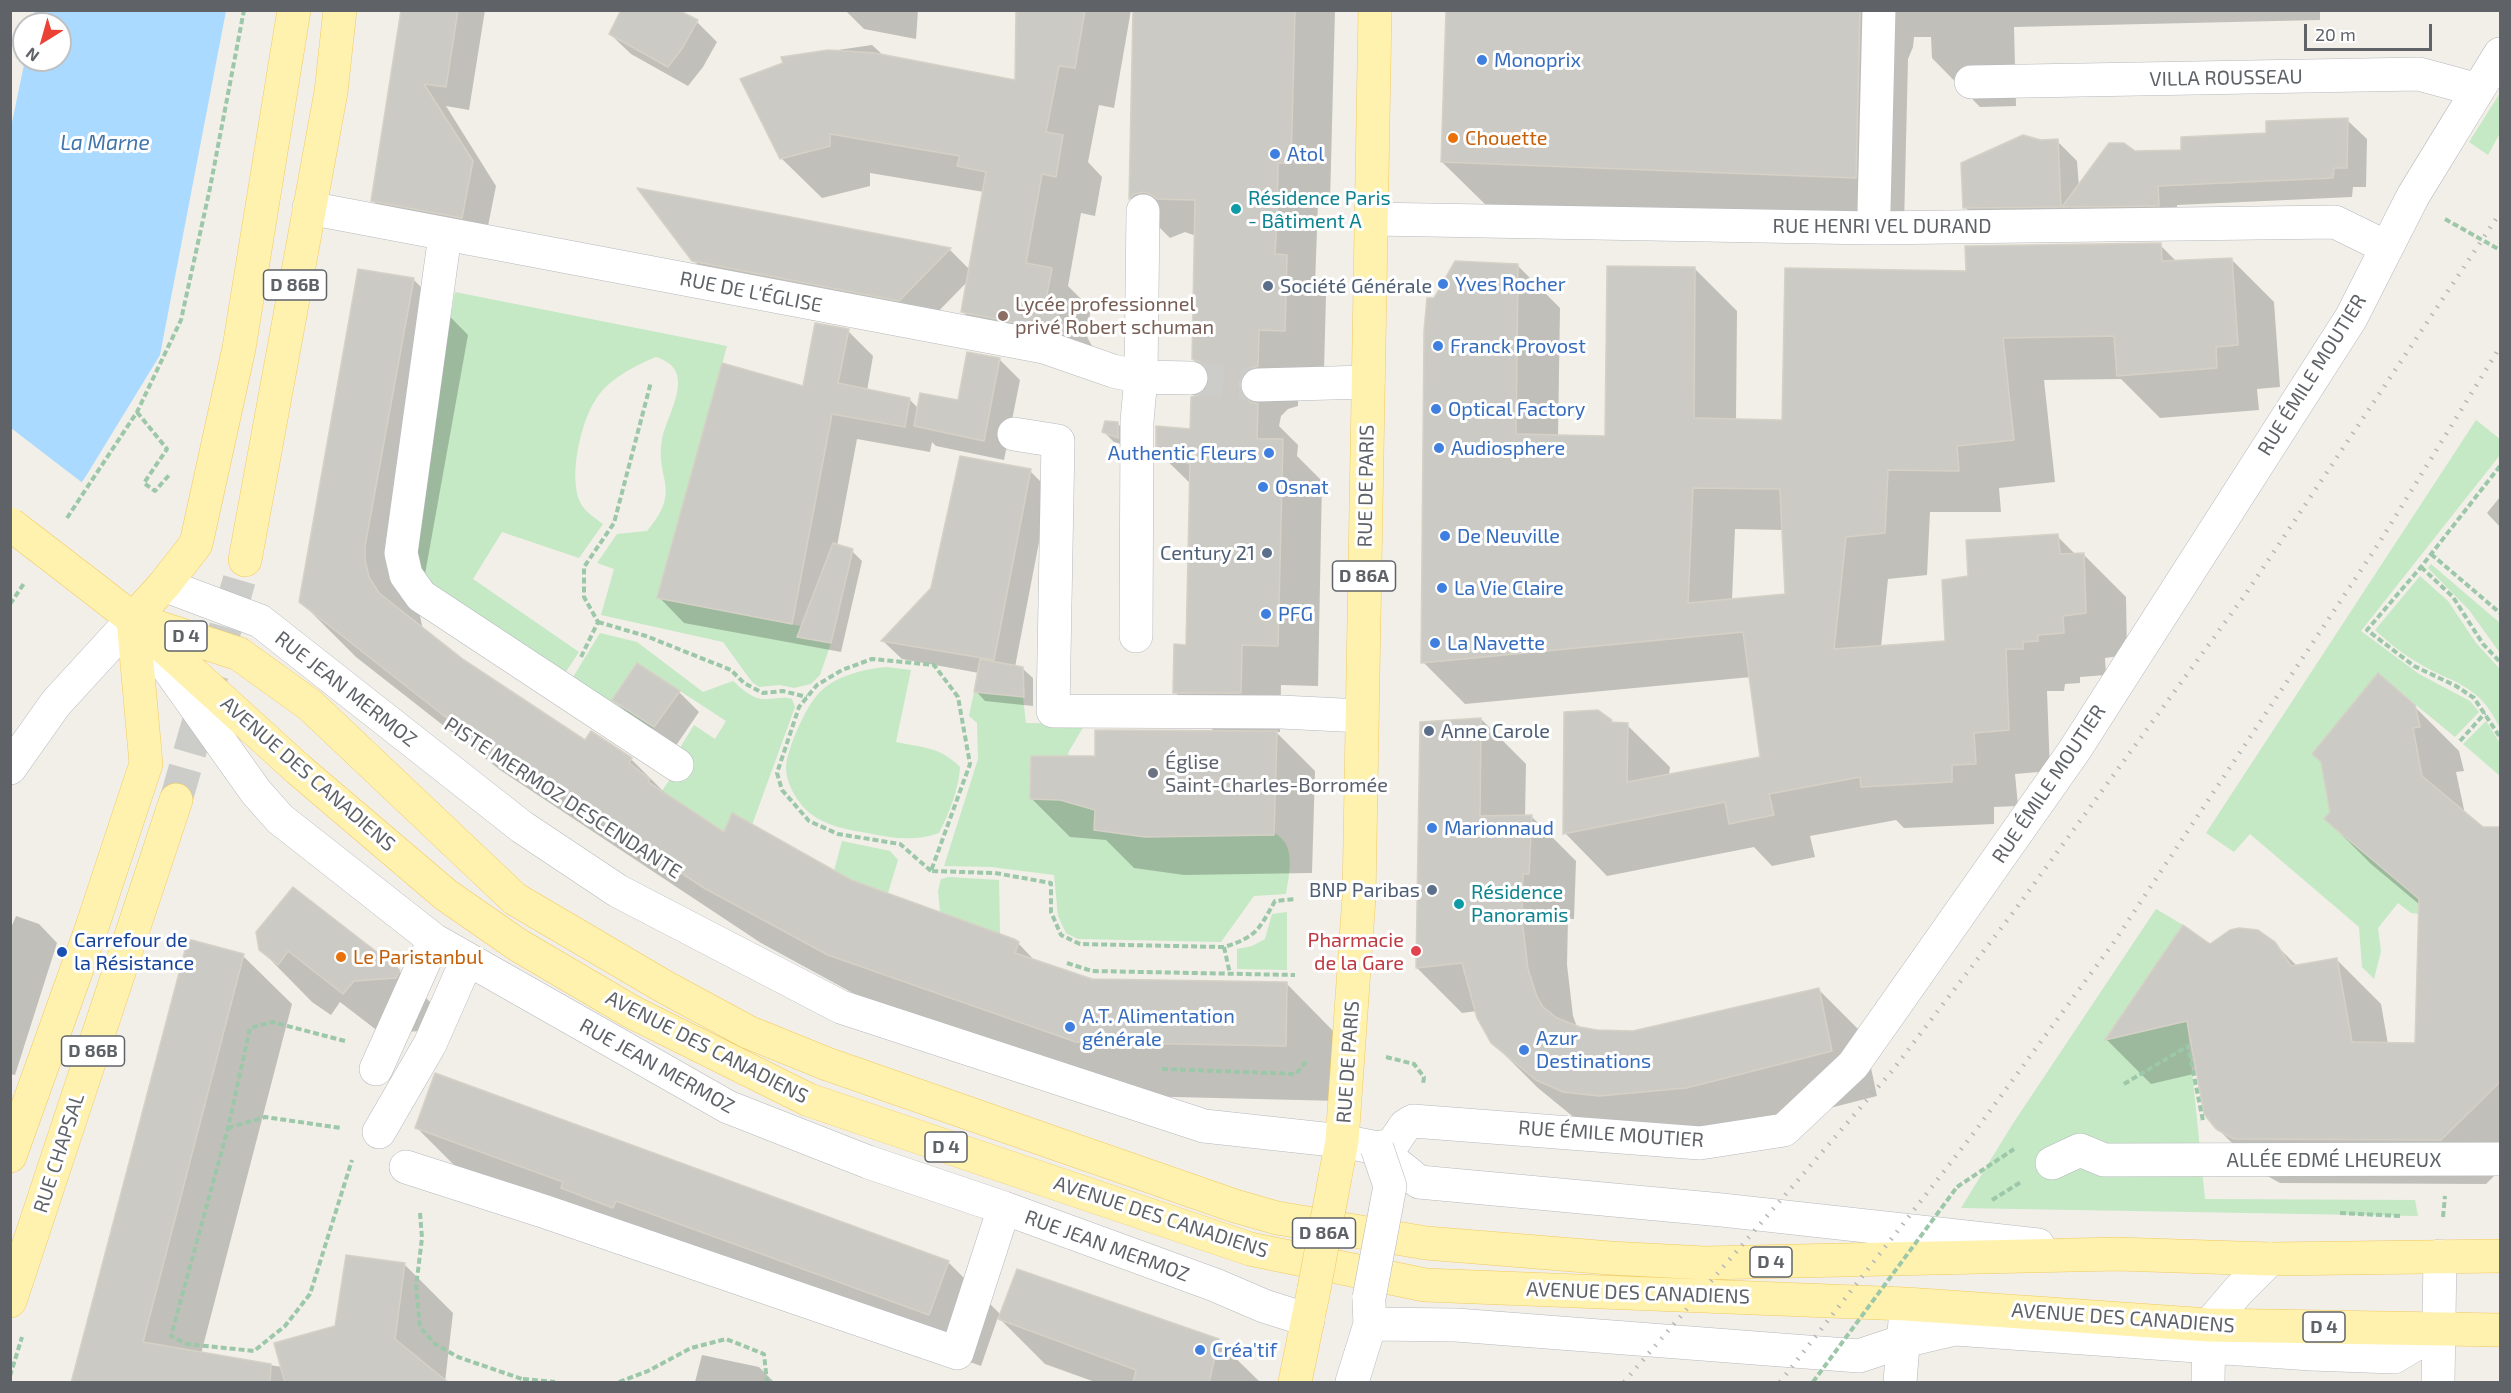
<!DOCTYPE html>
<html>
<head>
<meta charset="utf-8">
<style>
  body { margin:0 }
  #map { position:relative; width:2511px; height:1393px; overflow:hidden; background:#f1efe8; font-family:"Exo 2",sans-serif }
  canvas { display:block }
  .frame { position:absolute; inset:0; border:12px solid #5f6368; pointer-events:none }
  .north { position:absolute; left:12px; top:12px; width:60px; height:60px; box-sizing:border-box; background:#fff; border:2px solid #bfc1c3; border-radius:50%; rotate:217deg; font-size:16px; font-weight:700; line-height:24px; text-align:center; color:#5f6368 }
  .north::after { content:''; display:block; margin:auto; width:21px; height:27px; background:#ea4335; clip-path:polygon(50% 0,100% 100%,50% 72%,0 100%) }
  .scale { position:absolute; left:2304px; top:24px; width:128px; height:27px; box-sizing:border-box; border:3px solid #5f6368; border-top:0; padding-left:8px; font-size:18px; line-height:21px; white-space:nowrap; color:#5f6368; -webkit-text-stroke:4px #fff; paint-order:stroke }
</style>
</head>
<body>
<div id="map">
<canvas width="2511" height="1393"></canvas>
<div class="frame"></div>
<div class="north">N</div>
<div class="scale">20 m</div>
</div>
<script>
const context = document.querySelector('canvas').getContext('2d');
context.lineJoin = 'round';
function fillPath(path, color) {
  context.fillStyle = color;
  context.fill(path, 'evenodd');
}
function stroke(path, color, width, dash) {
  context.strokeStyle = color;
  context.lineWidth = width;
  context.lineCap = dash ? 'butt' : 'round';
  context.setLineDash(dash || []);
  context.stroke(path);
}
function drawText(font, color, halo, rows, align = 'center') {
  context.font = font + ' "Exo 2",sans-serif';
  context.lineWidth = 6;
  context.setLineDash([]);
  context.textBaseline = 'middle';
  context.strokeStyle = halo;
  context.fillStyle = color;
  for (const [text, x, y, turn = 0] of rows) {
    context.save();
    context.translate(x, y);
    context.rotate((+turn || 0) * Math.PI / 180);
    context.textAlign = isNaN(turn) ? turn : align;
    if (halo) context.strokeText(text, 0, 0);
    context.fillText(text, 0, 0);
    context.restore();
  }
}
const green = new Path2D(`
  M2500,93V133L2488,155L2469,142Z
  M455,292L727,346L657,598L801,626L797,637L831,643L820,675L811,684L794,688L780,685L759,687L752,682L723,642L601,615L614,569L597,563L617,534L647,531C683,489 655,480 662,440C667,413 699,370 656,357C634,366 609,379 596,399C581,421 568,477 580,502C584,511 595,518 603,524L579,558L502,532L473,579L579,652L563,676L424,585L412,542Z
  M2476,420L2500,439V455L2361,631L2419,674L2470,701L2479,712L2455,737L2378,674L2312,754L2321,762L2330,812L2325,820L2386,871L2427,894L2419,914L2411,913L2398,903L2378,928L2381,951L2374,979L2362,967L2359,927L2250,834L2234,852L2206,833Z
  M2431,564L2500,623V653L2469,610L2428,568Z
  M2420,576L2448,601L2476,643L2500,669V728C2478,682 2454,685 2415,661C2401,653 2387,641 2375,630Z
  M600,633L637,642L703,692L733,681C741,688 751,698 762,699C773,700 781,696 792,699L795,707L752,825L732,813L724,832L662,791L672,776L678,751L694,725L715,739L726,721L637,663L617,693L659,720L649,735L570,682Z
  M886,667L911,670L896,742C923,748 939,746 960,767C959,788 949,814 939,833C914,842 892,838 867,833C849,830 826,826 811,814C798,804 786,784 786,767C787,749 806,706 819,693C835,676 864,669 886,667Z
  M974,692L1023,697L1026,723L1085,724L1068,753L1072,765L1065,756H1031L1030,799L1062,800L1095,809L1094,822L1103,832L1252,833L1253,836L1257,834L1274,836V833C1297,844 1289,874 1286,894L1254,896L1221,942L1078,939L1066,933L1058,916L1054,875L991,867L944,866L978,759L977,723L969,716Z
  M2486,721L2500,743V776L2463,744Z
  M842,841L890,851L898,860L888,893L851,880L834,871Z
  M949,877L999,880L1000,934L940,912L938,891L941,879Z
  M2156,909L2183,925L2111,1032L2116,1038L2187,1021L2205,1199L2415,1200L2418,1216L1961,1208L2012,1125Z
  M1287,912V970L1237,969V949L1252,946L1265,939L1272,914Z`);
const water = new Path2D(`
  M35,11H226L160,355L86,476L11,582V127L25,60H60V24H32Z`);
const pier = new Path2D(`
  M11,428L84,484L10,585Z`);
const shadow = new Path2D(`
  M403,10H485L469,110L446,106L496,186L485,241L396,224L372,200Z
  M845,10H918L916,39L864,29Z
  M1018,10H1131L1114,108L1099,105L1088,162L1102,177L1095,216L1081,213L1068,286L1091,309L1086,335L1108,375L1003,352L963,312L968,281L925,325L719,286L693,260L795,219L950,250L970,270L984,192L870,173V186L822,198L781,158L783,58L872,45L884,56L1016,82Z
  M1135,10H1335L1330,202H1318L1315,285L1326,296L1324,370H1299L1298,406L1288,409L1281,416L1279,426L1298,445L1297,456L1322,481L1318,686L1281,685L1280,732H1276L1315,771L1312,873L1184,875L1134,868L1106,840L1070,837L1031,798L1097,758L1215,732L1175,692L1187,646L1191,484L1157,451L1192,430L1201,395L1209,388L1210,376L1193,359L1196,236L1185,232L1170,238L1130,198Z
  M1448,10H2320V20L2014,27L2016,106L1980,107L1932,58L1931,37H1914L1913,47L1908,59L1904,226L1491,210L1442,162Z
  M697,22L717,42L703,67L688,86L631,54L610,34Z
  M2347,120L2367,139L2366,187H2353L2352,197L2177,205L2178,225L1985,228L1965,207L2041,142L2057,141L2077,161L2079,187L2134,153L2182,152Z
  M2160,245L2177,262L2232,260L2274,302L2280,387L2257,389L2259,410L2160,418L2121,379L2044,380L2055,482L1999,488L2001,512H1930L1927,575L1888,579L1881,647L1946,642L1969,578L2057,536L2076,555L2083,554L2126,597L2127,655L2105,658L2106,675L2080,677V683L2065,684L2064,691H2047L2050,771L2015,774L2018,806L1994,807V824L1904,828L1896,820L1810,836L1815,857L1772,866L1754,847L1607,876L1565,833L1611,721L1614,724L1627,725L1670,767L1669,775L1762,758L1751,677L1465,704L1423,662L1435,300L1517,265L1560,308L1558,436L1606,437L1695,269L1737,311L1736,420L1784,421L1968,272ZM1735,529L1784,530L1786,595L1732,600Z
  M413,279L468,335L420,602V616L423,630L463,661L585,742L631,759L670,798L725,834L1018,943L1036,962L1092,981L1286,983L1341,1039L1340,1101L1133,1096L884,1010L761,943L500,770L356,657L301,602Z
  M848,331L873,356L867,391L910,400L919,409L959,402L999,359L1020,380L1004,460L936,446L932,442L930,452L857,439L837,546L852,551L862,561L841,652L684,623L659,597L804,388Z
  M1118,424L1128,434V446L1114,442L1104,432Z
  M1030,471L1049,490L1015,667L1022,668L1033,678V706L985,701L976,691L979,673L902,659L883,641L932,589Z
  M2500,497V527L2487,513Z
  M679,692L699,712L675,747L634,720L614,700Z
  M2414,706L2459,751L2464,771L2456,772L2465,814L2483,829H2500V1170L2486,1184L2280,1183L2262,1173L2217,1128L2198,1073L2151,1084L2107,1040L2183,927L2210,946L2274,943L2297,966L2336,959L2381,1004L2388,1044H2417L2420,905L2371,864L2326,819Z
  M1481,719L1526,764L1525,816H1531L1576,861L1574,919H1568L1567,965L1573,1016L1577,1027L1597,1032H1634L1819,990L1864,1035L1877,1096L1732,1133L1582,1124L1538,1088L1492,1042L1477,1011L1462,1013L1417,968Z
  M16,916L39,924L57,943L15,1075L10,1074V930Z
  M258,932L399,971L451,1023L448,1029L406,1032L396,1045L340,1002L331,1015L312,1002L260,949Z
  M243,956L292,1004L201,1354L282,1367L336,1327L404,1264L453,1313L445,1382H72Z
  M416,1127L948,1262L1001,1315L1218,1341L1260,1382H1095L1045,1364L998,1317L981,1366L468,1179Z
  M702,1355L759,1367L774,1382H695Z`);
const building = new Path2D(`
  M401,10H458L446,87L424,84L473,161L462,218L371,201Z
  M621,10H678L698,20L683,47L668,67L609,34Z
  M1016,10H1085L1075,68L1059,66L1046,132L1063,135L1056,177L1042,174L1026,263L1052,268L1047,294L1070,336L1047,329L961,312L986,172L957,166L960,156L830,134V146L780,159L740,79L783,63L781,57L828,50L875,53L1015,80Z
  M1133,10H1295L1291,163H1278L1277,219L1275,254L1287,255L1285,331L1259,330L1258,366L1248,369L1242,376L1239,385L1242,395L1250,402L1258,404L1257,439H1283L1278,646L1242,645L1241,693H1173L1174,644L1186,645L1190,464L1156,452V426L1190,429L1191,397L1201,394L1207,388L1210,378L1207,368L1200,362L1192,359L1195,200L1157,199L1152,195L1144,192L1134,194L1129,199Z
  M1446,10H1860L1856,178L1441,162Z
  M2348,118L2347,168H2334L2333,178L2158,186L2159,206L2062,207L2109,143H2124L2135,151L2181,150V137L2266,133V121Z
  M2023,135L2041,140L2058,139L2061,207L1963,208L1961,163Z
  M637,188L796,218L951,248L899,301L692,261Z
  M2161,243L2162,261L2232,258L2238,345L2216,347L2217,368L2117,376L2114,336L2003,338L2014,440L1957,446L1959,471L1888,470L1885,533L1846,537L1834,649L1945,641L1942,580L1968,576L1966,540L2058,534L2060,554L2084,553L2086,613L2063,616L2064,633L2038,635V641L2023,642V649H2006L2009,730L1974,733L1976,764L1952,765V782L1861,787L1860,777L1769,794L1774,815L1729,824L1725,802L1563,834L1564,712L1598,710L1612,720L1611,722L1628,723L1627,782L1760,757L1743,632L1421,663L1424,331L1427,298H1434L1455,261L1518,264L1516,434L1605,436L1607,266L1695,267L1694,418L1782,420L1785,268L1966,271L1965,246ZM1693,488L1780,489L1785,594L1688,603Z
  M358,269L414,278L365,546V560L369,577L379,593L464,660L585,740L591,731L632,758L629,763L650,779L648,782L724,832L732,813L851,880L1014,939L1019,942L1015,953L1092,979L1287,982L1286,1046L1076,1042L828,955L704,888L443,715L299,602Z
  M815,323L849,329L838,383L910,398L905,427L832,414L792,624L657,598L722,363L803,386Z
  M967,352L1000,358L984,441L914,426L920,393L958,400Z
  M1105,421L1118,422V438L1102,432Z
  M960,456L1031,469L994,660L881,641L931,588Z
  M833,543L853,549L831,643L797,637Z
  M980,659L1023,667L1024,697L974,692Z
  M637,663L680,691L654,727L612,700Z
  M2378,673L2415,705L2420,727L2413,728L2422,776L2483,827H2500V1082L2441,1140L2234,1139L2216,1129L2204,1114L2187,1021L2105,1040L2183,925L2210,944L2230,930L2239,928L2258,930L2275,942L2291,966L2337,958L2352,1042L2415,1043L2419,899L2324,819L2330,812L2321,762L2312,754Z
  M1481,718L1480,816L1532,815L1529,874H1523L1522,919L1528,969L1537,997L1543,1007L1557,1018L1580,1027L1597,1030L1633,1031L1819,988L1832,1051L1686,1088L1599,1096L1563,1092L1536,1080L1491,1043L1477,1018L1462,963L1416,968L1420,722Z
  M1095,730L1277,731L1274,835L1145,837L1094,830L1095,810L1060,800L1030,799L1031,756H1095Z
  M293,887L400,970L396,978L354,981L343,994L288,951L278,965L259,950L256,932Z
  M188,939L244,954L143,1342L271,1364L270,1383H71Z
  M435,1073L949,1261L929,1315L616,1201L613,1208L561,1188L563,1182L415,1128Z
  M346,1255L405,1263L395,1339L449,1383H285L274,1343L335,1326Z
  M1017,1269L1219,1339L1209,1383H1133L1136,1370L998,1319Z`);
const minorTunnel = new Path2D(`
  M1191,378L1258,385`);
const majorTunnel = new Path2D(`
  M176,800L245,560`);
const path = new Path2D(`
  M137,412L167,449L144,483L155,491L170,474
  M2500,466L2421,567L2367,630L2414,666L2456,686L2474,698L2500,737
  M67,518L137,412L181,320L210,188L244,10
  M2431,554L2500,613
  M2421,567L2453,597L2483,644L2500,662
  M10,604L25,582
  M598,622L646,636L731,670L744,683L763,693L783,691L807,697
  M581,657L598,622L584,597V567L614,523L651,382
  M2460,741L2485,713
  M931,871L900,844L838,834L809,821L782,790L777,773L799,707L817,685L842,670L872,659L934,665L958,697L970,764L931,871L995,873L1051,883V912L1061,935L1080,944L1224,947C1257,937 1259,929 1275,901L1296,899
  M1224,947L1230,974
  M1067,963L1092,971L1295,975
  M345,1041L272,1022L250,1028L228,1128L171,1336L187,1344L254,1351L285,1326L310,1294L352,1160
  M1386,1057L1414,1064L1424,1077L1423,1084
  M1162,1069L1296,1074L1307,1060
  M2124,1084L2188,1046L2203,1121
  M228,1128L265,1117L341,1128
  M1957,1187L2014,1149
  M1992,1200L2021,1182
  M420,1213L422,1238L416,1287L420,1327L435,1344L458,1357L522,1379L525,1382
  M2340,1213L2400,1216
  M2443,1217L2445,1196
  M10,1376L22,1337
  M523,1379L555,1382
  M619,1382L648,1371L691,1348L726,1339L764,1354L767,1382`);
const minor = new Path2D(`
  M1971,82L2419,74L2478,90
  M309,208L1044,347L1113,371L1141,377L1191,378
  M1874,209L1879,10
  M1373,219L1873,228L2335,222L2386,247
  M445,235L401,553L406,575L421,596L677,765
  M1258,385L1368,382
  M1014,434L1058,441L1053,711L1281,712L1362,716
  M164,585L260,621L522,827L618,891L841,1007L1204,1126L1342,1141L1377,1148L1419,1182L1722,1210L2038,1245
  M1136,636L1137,421L1141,377L1143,211
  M10,768L56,703L133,619L256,792L280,819L434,940L728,1107L868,1162L1004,1208L1215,1285L1264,1306L1308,1320
  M376,1069L434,940
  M379,1132L430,1044L467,960
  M1377,1148L1392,1145L1405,1126L1413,1121L1700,1143L1784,1130L1853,1065L2074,751L2351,318L2413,196L2500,54
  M2052,1163L2080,1150L2104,1160L2500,1159
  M406,1167L546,1212L957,1353L1004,1208
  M1370,1324L1456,1325L1859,1356L1904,1341L1955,1329L2311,1354L2394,1357L2439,1330
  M1352,1382L1370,1324L1369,1303
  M1900,1382L1905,1321
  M2208,1382L2209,1325L2238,1291L2270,1259
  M2438,1382L2440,1256`);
const major = new Path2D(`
  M245,560L331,92L340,10
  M79,577L133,619L239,654L310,705L515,899L663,986L748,1032L827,1064L1235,1206L1277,1218L1426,1243L1610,1258L1705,1263L2117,1254L2270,1259L2500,1256
  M141,626L298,769L446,895L518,945L632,1012L809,1100L1250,1249L1425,1285L1906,1304L2209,1325L2500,1330
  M10,1156L92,927L146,764L133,619L164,585L196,544L239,348L294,10
  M1335,1177L1342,1141L1359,897L1375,10
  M10,1301L176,800
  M1295,1382L1314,1289`);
const rail = new Path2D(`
  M1624,1382L1892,1071L2015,910L2245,595L2500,213
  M1780,1382L1973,1134L2114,942L2379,543L2500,347`);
const pathBridge = new Path2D(`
  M2445,219L2500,250
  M1813,1382L1957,1187`);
const minorBridge = new Path2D(`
  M1369,1298L1390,1186L1377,1148`);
const majorBridge = new Path2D(`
  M10,524L79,577
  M1314,1289L1335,1177`);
const markers = [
  [1482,60,6,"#3f7fe0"],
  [1453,138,6,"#e8710a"],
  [1275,154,6,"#3f7fe0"],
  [1236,209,6,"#0f9aa8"],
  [1443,284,6,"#3f7fe0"],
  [1268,286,6,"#5c6f8a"],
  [1003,316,6,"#8d6e63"],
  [1438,346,6,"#3f7fe0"],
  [1436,409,6,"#3f7fe0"],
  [1439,448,6,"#3f7fe0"],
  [1269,453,6,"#3f7fe0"],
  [1263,487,6,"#3f7fe0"],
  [1445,536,6,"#3f7fe0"],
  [1267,553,6,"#5c6f8a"],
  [1442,588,6,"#3f7fe0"],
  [1266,614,6,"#3f7fe0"],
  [1435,643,6,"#3f7fe0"],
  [1429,731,6,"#5c6f8a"],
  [1153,773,6,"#6b7280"],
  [1432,828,6,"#3f7fe0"],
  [1432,890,6,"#5c6f8a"],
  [1459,904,6,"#0f9aa8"],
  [1416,951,6,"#e0444e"],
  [62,952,6,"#1a4fb4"],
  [341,957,6,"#e8710a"],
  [1070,1027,6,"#3f7fe0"],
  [1524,1050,6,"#3f7fe0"],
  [1200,1350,6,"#3f7fe0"]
];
const shields = [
  [295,285,63],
  [1364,576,63],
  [186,636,42],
  [93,1051,63],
  [946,1147,42],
  [1324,1233,63],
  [1771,1262,42],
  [2324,1327,42]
];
const shieldNames = [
  ["D 86B",295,285],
  ["D 86A",1364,576],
  ["D 4",186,636],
  ["D 86B",93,1051],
  ["D 4",946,1147],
  ["D 86A",1324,1233],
  ["D 4",1771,1262],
  ["D 4",2324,1327]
];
const shopNames = [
  ["Monoprix",1494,60],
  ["Atol",1287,154],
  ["Yves Rocher",1455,284],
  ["Franck Provost",1450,346],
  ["Optical Factory",1448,409],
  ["Audiosphere",1451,448],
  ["Authentic Fleurs",1257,453,"right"],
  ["Osnat",1275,487],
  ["De Neuville",1457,536],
  ["La Vie Claire",1454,588],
  ["PFG",1278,614],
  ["La Navette",1447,643],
  ["Marionnaud",1444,828],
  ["A.T. Alimentation",1082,1016],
  ["générale",1082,1039],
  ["Azur",1536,1038],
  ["Destinations",1536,1061],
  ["Créa'tif",1212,1350]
];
const streetNames = [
  ["VILLA ROUSSEAU",2226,78,-1],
  ["RUE HENRI VEL DURAND",1882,226],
  ["RUE DE L'ÉGLISE",751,292,11],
  ["RUE ÉMILE MOUTIER",2312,375,-58],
  ["RUE DE PARIS",1366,486,-89],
  ["RUE JEAN MERMOZ",346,689,38],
  ["AVENUE DES CANADIENS",308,774,41],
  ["RUE ÉMILE MOUTIER",2049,784,-56],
  ["PISTE MERMOZ DESCENDANTE",563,798,33],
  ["AVENUE DES CANADIENS",707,1047,27],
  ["RUE DE PARIS",1348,1062,-86],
  ["RUE JEAN MERMOZ",657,1066,29],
  ["RUE ÉMILE MOUTIER",1611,1134,4],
  ["RUE CHAPSAL",59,1153,-72],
  ["ALLÉE EDMÉ LHEUREUX",2334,1160],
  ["AVENUE DES CANADIENS",1161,1217,18],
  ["RUE JEAN MERMOZ",1107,1246,20],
  ["AVENUE DES CANADIENS",1638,1293,2],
  ["AVENUE DES CANADIENS",2123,1318,4]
];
const foodNames = [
  ["Chouette",1465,138],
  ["Le Paristanbul",353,957]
];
const cultureNames = [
  ["Résidence Paris",1248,198],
  ["- Bâtiment A",1248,221],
  ["Résidence",1471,892],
  ["Panoramis",1471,915]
];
const serviceNames = [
  ["Société Générale",1280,286],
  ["Century 21",1255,553,"right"],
  ["Anne Carole",1441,731],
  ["BNP Paribas",1420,890,"right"]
];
const educationNames = [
  ["Lycée professionnel",1015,304],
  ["privé Robert schuman",1015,327]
];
const worshipNames = [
  ["Église",1165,762],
  ["Saint-Charles-Borromée",1165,785]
];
const transitNames = [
  ["Carrefour de",74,940],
  ["la Résistance",74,963]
];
const healthNames = [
  ["Pharmacie",1404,940],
  ["de la Gare",1404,963]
];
const waterNames = [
  ["La Marne",105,143]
];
fillPath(green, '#c5e8c5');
fillPath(water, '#aadaff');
fillPath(pier, '#f1efe8');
fillPath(shadow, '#0003');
fillPath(building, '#cccac5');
stroke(building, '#d6d1c6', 1.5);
stroke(minorTunnel, '#ccccc8', 33, [33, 16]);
stroke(majorTunnel, '#ccccc8', 33, [33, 16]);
stroke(minor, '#b5b8bc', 34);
stroke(major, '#f2c960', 34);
stroke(path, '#9cc7a9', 4, [6, 3]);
stroke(minor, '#fff', 33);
stroke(major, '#fff2af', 33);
stroke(rail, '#b6b7b8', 4.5, [1.5, 8]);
stroke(minorBridge, '#b5b8bc', 34, []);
stroke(majorBridge, '#f2c960', 34, []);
stroke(pathBridge, '#9cc7a9', 4, [6, 3]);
stroke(minorBridge, '#fff', 33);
stroke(majorBridge, '#fff2af', 33);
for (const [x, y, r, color] of markers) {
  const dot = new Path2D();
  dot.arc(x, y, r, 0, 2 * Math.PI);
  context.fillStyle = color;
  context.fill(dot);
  stroke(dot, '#fff', 2);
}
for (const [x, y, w] of shields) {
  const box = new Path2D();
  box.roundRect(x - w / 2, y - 15, w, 30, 4.5);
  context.fillStyle = '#fff';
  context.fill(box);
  stroke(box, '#5f6368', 1.5);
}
drawText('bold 18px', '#5f6368', null, shieldNames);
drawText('20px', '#366cbe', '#fff', shopNames, 'left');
drawText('20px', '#5f6368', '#fff', streetNames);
drawText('20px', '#c56008', '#fff', foodNames, 'left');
drawText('20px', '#0d838f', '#fff', cultureNames, 'left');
drawText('20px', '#4e5e75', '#fff', serviceNames, 'left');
drawText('20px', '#785e54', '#fff', educationNames, 'left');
drawText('20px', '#5b616d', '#fff', worshipNames, 'left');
drawText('20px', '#164399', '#fff', transitNames, 'left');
drawText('20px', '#be3a42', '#fff', healthNames, 'right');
drawText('italic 21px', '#4174aa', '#fff', waterNames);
</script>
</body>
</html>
